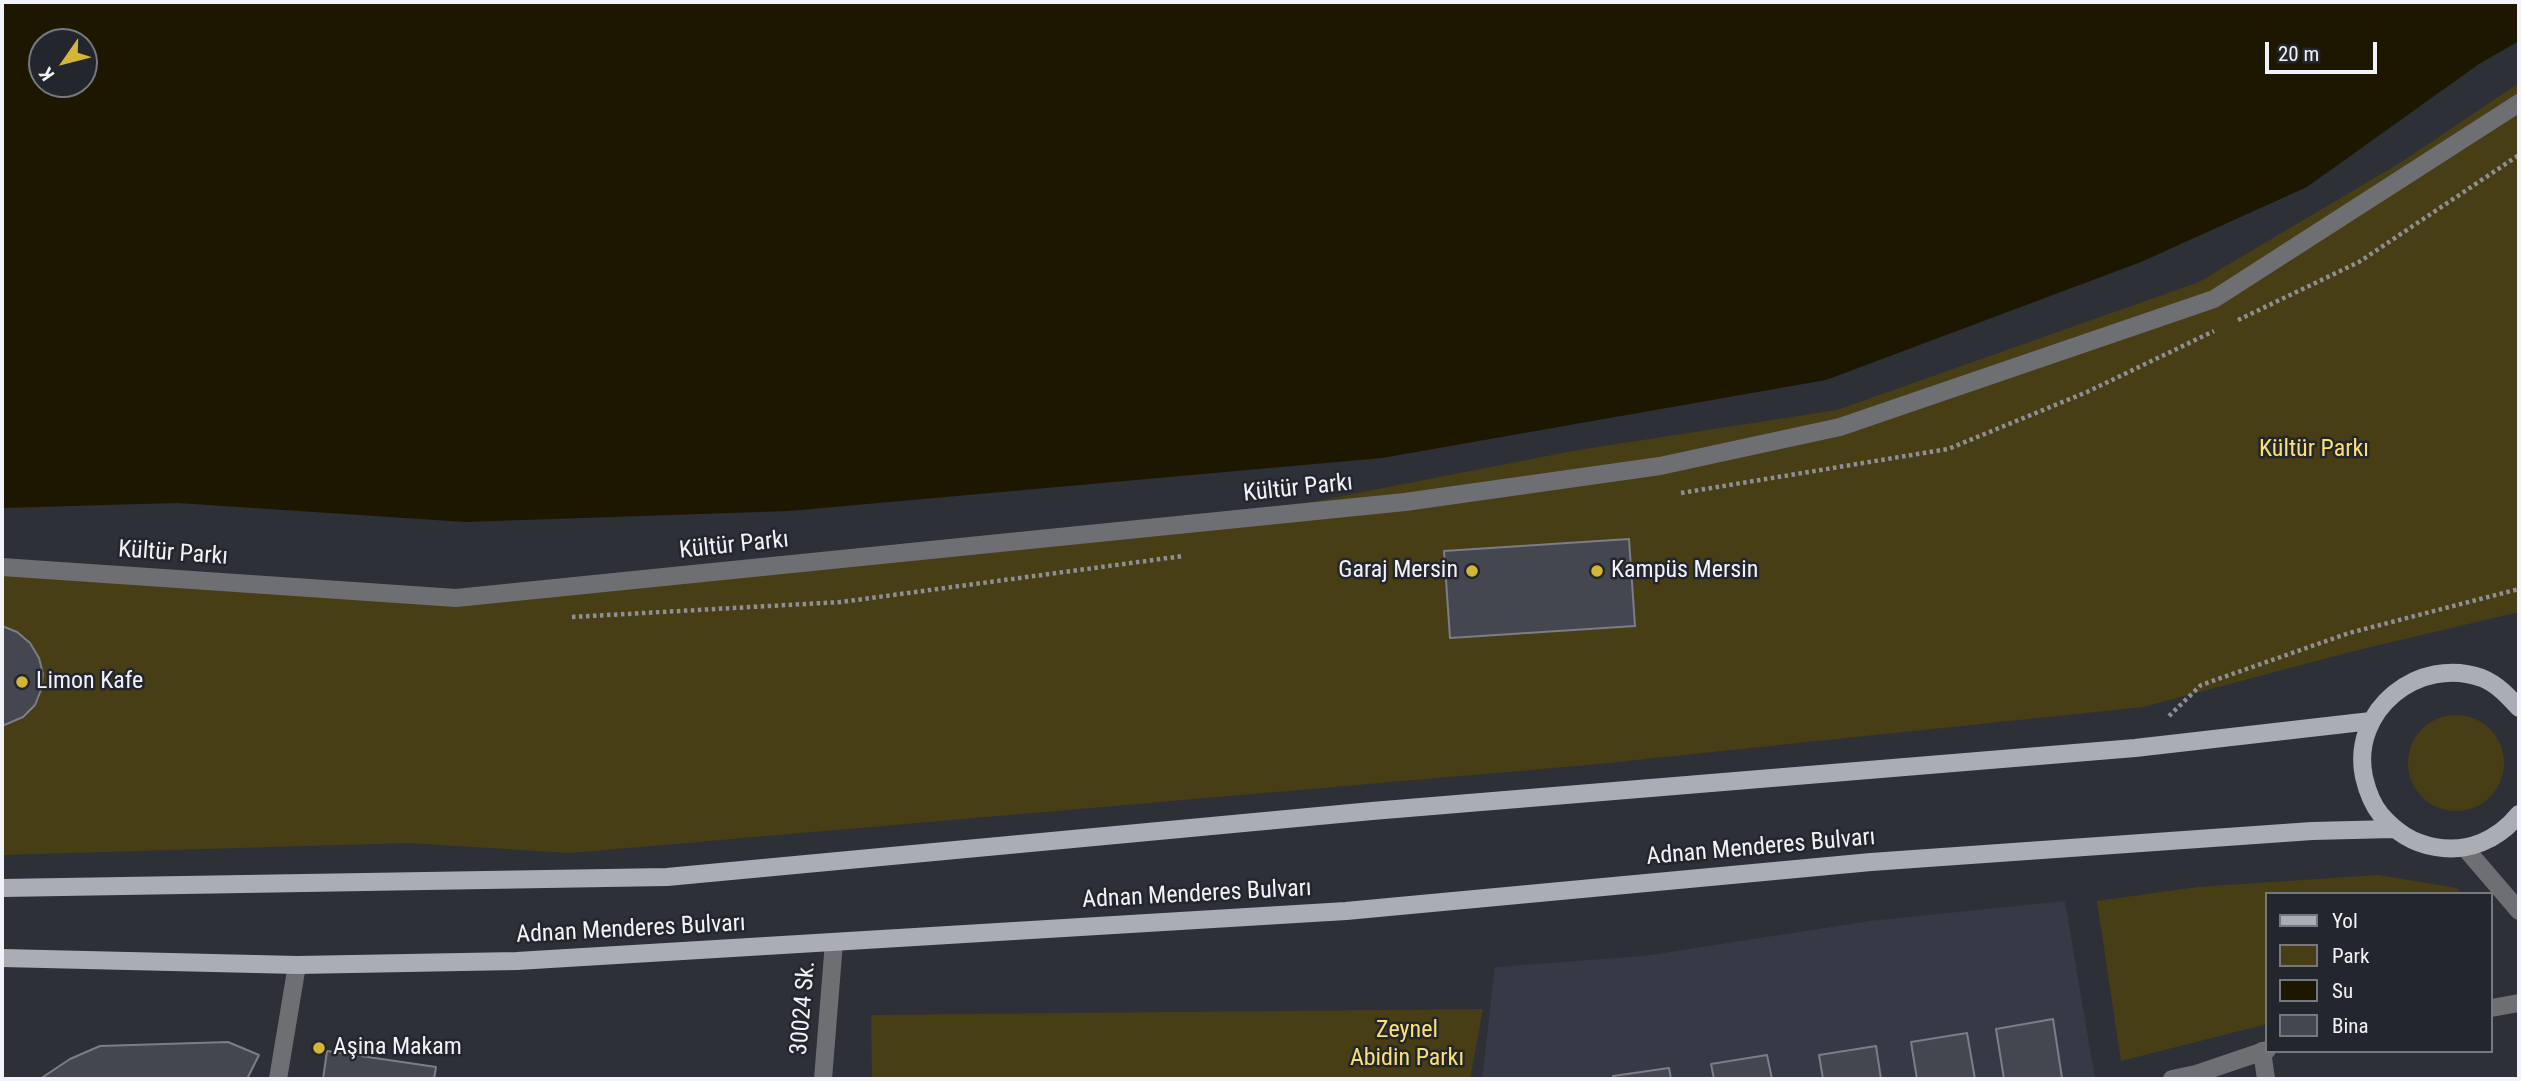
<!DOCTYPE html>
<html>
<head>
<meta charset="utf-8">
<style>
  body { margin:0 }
  #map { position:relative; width:2521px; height:1081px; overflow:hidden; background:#2e3038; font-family:"Roboto Condensed",sans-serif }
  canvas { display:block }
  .frame { position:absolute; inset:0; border:4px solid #f1f3f8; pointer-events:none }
  .legend { position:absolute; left:2265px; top:892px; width:228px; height:161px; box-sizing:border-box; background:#24262e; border:2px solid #76787f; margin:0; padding:9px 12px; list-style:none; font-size:21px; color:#f1f3f8 }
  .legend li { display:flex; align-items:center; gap:14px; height:35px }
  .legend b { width:35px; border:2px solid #76787f }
  .north { position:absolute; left:28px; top:28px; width:70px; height:70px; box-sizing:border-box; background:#24262e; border:2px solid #76787f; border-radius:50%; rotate:235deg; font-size:19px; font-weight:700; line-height:28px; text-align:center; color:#f1f3f8 }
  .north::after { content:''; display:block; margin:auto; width:24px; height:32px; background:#d3b635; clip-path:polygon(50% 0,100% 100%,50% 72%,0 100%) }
  .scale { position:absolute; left:2265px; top:42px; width:112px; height:32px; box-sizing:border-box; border:4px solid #f1f3f8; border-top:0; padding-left:9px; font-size:21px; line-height:24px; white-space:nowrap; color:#f1f3f8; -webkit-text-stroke:5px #24262e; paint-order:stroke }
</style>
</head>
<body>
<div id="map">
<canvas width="2521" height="1081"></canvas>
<div class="frame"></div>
<ul class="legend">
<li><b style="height:9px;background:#abadb5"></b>Yol</li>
<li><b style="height:19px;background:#473e16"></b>Park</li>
<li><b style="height:19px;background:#1d1700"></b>Su</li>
<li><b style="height:19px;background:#44474f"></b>Bina</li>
</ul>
<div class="north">K</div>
<div class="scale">20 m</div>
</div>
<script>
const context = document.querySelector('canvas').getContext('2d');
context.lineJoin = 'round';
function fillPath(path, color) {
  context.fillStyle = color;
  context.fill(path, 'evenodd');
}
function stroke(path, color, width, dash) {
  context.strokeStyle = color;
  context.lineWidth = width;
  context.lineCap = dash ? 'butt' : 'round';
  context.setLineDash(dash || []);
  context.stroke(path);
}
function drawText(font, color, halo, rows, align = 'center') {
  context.font = font + ' "Roboto Condensed",sans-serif';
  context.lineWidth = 5;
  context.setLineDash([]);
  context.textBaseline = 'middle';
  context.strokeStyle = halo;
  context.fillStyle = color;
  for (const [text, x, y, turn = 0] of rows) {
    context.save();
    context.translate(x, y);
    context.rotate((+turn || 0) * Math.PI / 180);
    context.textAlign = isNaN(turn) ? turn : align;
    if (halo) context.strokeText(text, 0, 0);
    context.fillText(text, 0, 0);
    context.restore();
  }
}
const built = new Path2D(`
  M2065,901L2095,1079H1482L1495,967L1644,956L1870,921Z`);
const green = new Path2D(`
  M2519,83V612L2350,652L2143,707L1588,765L570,853L408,843L2,855V560L440,589L552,588L1296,505L1578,450L1837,410L2199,282L2403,161Z
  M2408 763a48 48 0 1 1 96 0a48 48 0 1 1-96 0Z
  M2378,875L2457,888L2461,894H2267V1024L2121,1061L2097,901L2197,887Z
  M1483,1009L1470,1079H872L871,1015Z`);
const water = new Path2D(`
  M2,2H2519V41L2479,64L2307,187L2141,262L1826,380L1382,458L789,511L465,522L178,503L2,508ZM42,42H84V84H42Z`);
const building = new Path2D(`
  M1629,539L1635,626L1450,638L1444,551Z
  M2,626L17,632L30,643L39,658L43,674L41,690L35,705L23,717L2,726Z
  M2053,1019L2062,1078L2004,1079L1996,1029Z
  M1967,1033L1975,1079H1917L1911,1042Z
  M228,1042L259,1055L247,1079H40L70,1059L100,1046Z
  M1876,1046L1881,1079H1823L1819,1055Z
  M327,1051L436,1067L434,1079H323Z
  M1767,1055L1772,1079H1714L1711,1064Z
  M1669,1068L1671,1079H1613V1076Z`);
const path = new Path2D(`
  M2238,320L2359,262L2519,155
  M1681,493L1948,449L2087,392L2214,331
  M572,617L841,602L1183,556
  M2169,716L2201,685L2349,633L2519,589`);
const minor = new Path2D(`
  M2,567L456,598L1405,502L1660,466L1840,427L2214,299L2519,103
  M2465,848L2519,911
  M2491,1008L2519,1003
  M2262,1051L2266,1079
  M278,1079L297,965
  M823,1079L834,942
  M2172,1079L2196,1074L2267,1050`);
const major = new Path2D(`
  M2519,708C2508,696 2497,684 2482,678C2419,655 2350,710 2364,777C2367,790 2372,804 2381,815C2396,832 2412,843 2435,847C2468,853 2498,840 2519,814
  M2,888L667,877L1372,811L2135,748L2371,721
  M2,958L297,965L517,961L1346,911L1871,862L2312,831L2393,829`);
const markers = [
  [1472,571,7,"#d3b635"],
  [1597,571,7,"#d3b635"],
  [22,682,7,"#d3b635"],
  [319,1048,7,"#d3b635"]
];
const parkNames = [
  ["Kültür Parkı",2314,450],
  ["Zeynel",1407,1031],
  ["Abidin Parkı",1407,1059]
];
const streetNames = [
  ["Kültür Parkı",1298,489,-6],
  ["Kültür Parkı",734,546,-6],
  ["Kültür Parkı",173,554,4],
  ["Adnan Menderes Bulvarı",1761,848,-5],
  ["Adnan Menderes Bulvarı",1197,895,-3],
  ["Adnan Menderes Bulvarı",631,930,-3],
  ["30024 Sk.",804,1008,-85]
];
const poiNames = [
  ["Garaj Mersin",1458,571,"right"],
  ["Kampüs Mersin",1611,571],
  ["Limon Kafe",36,682],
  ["Aşina Makam",333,1048]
];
fillPath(built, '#363a47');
fillPath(green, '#473e16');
fillPath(water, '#1d1700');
fillPath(building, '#44474f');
stroke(building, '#7b7d87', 2);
stroke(path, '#8d8f95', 4.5, [3.5, 3.5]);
stroke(minor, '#6e6f73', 18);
stroke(major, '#abadb5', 18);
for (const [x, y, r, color] of markers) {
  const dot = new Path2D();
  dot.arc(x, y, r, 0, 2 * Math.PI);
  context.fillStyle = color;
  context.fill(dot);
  stroke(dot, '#24262e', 2.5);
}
drawText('24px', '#fce16f', '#24262e', parkNames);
drawText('24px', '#f1f3f8', '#24262e', streetNames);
drawText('24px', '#f1f3f8', '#24262e', poiNames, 'left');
</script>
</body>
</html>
